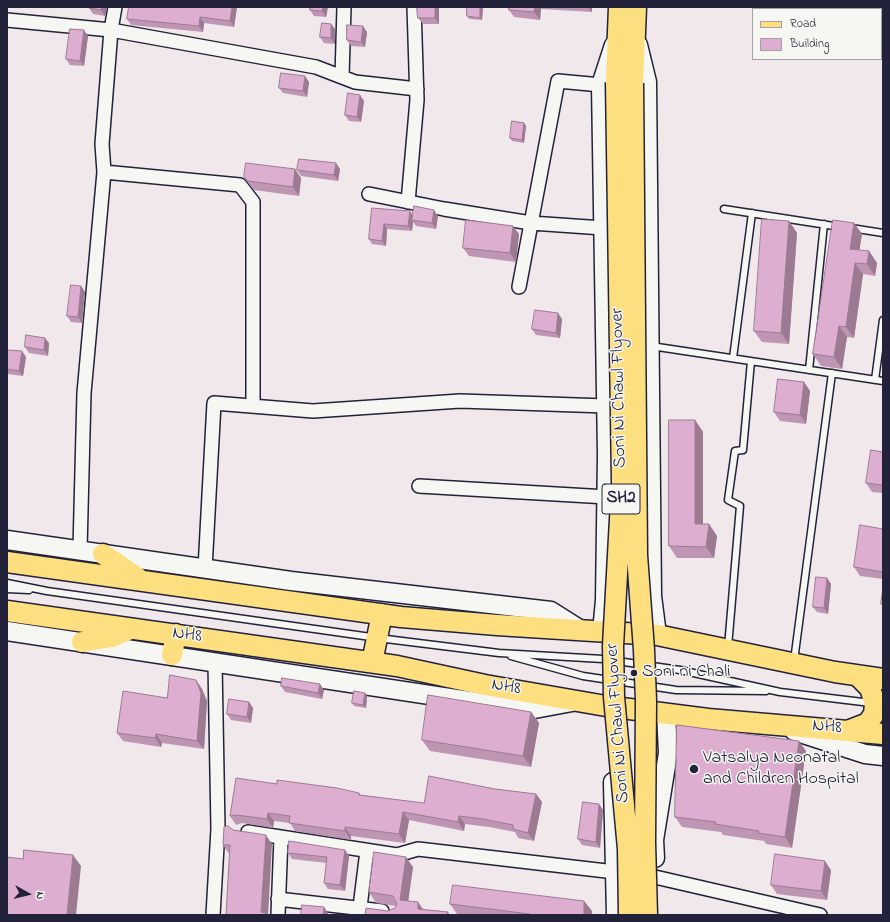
<!DOCTYPE html>
<html>
<head>
<meta charset="utf-8">
<style>
  body { margin:0 }
  #map { position:relative; width:890px; height:922px; overflow:hidden; background:#f1e8eb; font-family:"Indie Flower",sans-serif }
  canvas { display:block }
  .frame { position:absolute; inset:0; border:8px solid #22223b; pointer-events:none }
  .legend { position:absolute; left:752px; top:8px; width:130px; height:52px; box-sizing:border-box; background:#f6f6f2; border:1px solid #a1a1a9; margin:0; padding:5px 7px; list-style:none; font-size:12px; color:#22223b }
  .legend li { display:flex; align-items:center; gap:8px; height:20px }
  .legend b { width:20px; border:1px solid #a1a1a9 }
  .north { position:absolute; left:8px; top:874px; width:40px; height:40px; -webkit-text-stroke:3px #f6f6f2; paint-order:stroke; rotate:98deg; font-size:11px; font-weight:700; line-height:16px; text-align:center; color:#22223b }
  .north::after { content:''; display:block; margin:auto; width:14px; height:18px; background:#22223b; clip-path:polygon(50% 0,100% 100%,50% 72%,0 100%) }
</style>
</head>
<body>
<div id="map">
<canvas width="890" height="922"></canvas>
<div class="frame"></div>
<ul class="legend">
<li><b style="height:5px;background:#fddf80"></b>Road</li>
<li><b style="height:11px;background:#ddaed0"></b>Building</li>
</ul>
<div class="north">N</div>
</div>
<script>
const context = document.querySelector('canvas').getContext('2d');
context.lineJoin = 'round';
function stroke(path, color, width, dash) {
  context.strokeStyle = color;
  context.lineWidth = width;
  context.lineCap = dash ? 'butt' : 'round';
  context.setLineDash(dash || []);
  context.stroke(path);
}
function fillPath(path, color) {
  context.fillStyle = color;
  context.fill(path, 'evenodd');
}
function drawText(font, color, halo, rows, align = 'center') {
  context.font = font + ' "Indie Flower",sans-serif';
  context.lineWidth = 3;
  context.setLineDash([]);
  context.textBaseline = 'middle';
  context.strokeStyle = halo;
  context.fillStyle = color;
  for (const [text, x, y, turn = 0] of rows) {
    context.save();
    context.translate(x, y);
    context.rotate((+turn || 0) * Math.PI / 180);
    context.textAlign = isNaN(turn) ? turn : align;
    if (halo) context.strokeText(text, 0, 0);
    context.fillText(text, 0, 0);
    context.restore();
  }
}
const lane = new Path2D(`
  M724,209L840,227
  M851,228L883,233
  M651,346L883,381
  M733,358L752,213
  M809,370L824,224
  M875,380L883,320
  M7,583L47,591L378,638L499,653L603,659L680,670L780,692L871,703
  M7,589L29,590
  M728,647L740,506L728,500L735,451L743,450L751,361
  M511,656L583,676L676,690L766,691
  M794,661L832,373`);
const street = new Path2D(`
  M7,20L111,30L316,67L355,82L417,89
  M342,77L344,7
  M104,172L240,185L253,202V406
  M369,194L444,209L531,223L603,228
  M408,202L417,100L414,7
  M519,287L558,81L601,85
  M419,486L607,497
  M80,549L84,393L104,172L102,144L111,30L115,7
  M205,569L214,403L313,411L460,401L606,406
  M248,832L397,855L418,849L615,872
  M655,877L820,915
  M278,899L382,911
  M213,915L218,829L215,663
  M278,915L281,837
  M359,915L367,851`);
const secondary = new Path2D(`
  M638,45L647,82L652,596L657,635
  M7,540L291,581L551,611L581,630
  M7,631L529,710L572,702
  M602,632L605,600L607,454L601,85L614,45
  M794,731L865,754L883,756
  M613,782L616,915
  M655,858L654,840L668,753L666,714`);
const primary = new Path2D(`
  M616,82L619,7
  M633,83L636,7
  M103,554L138,578
  M7,562L401,617L497,625L657,635L835,672L883,679
  M7,611L397,666L485,685L606,706L708,719L883,734
  M82,642L112,637L130,629
  M172,655L176,634
  M372,662L382,614
  M850,730L868,723L874,714L875,704L870,688L858,676`);
const primaryBridge = new Path2D(`
  M616,82L622,483L613,646L614,697L628,849L629,915
  M633,83L637,555L644,650L646,701L645,842L647,915`);
const wall = new Path2D(`
  M89,7H107L105,16L93,14L89,8Z
  M129,7H237L234,27L204,23L203,32L131,25L127,19Z
  M328,7L326,17L314,16L310,10Z
  M417,7H439V24H423L418,18Z
  M483,7L482,20L469,19L467,16Z
  M509,7H592V12L541,9L540,20L514,17L509,10Z
  M331,24L335,29V44L324,43L320,37Z
  M367,32L365,47L351,46L347,40Z
  M88,36L84,66L70,65L66,59Z
  M309,82L307,97L283,93L279,88Z
  M364,101L361,122L349,121L345,115Z
  M524,123L526,126L524,143L512,141L510,138Z
  M295,169L301,178L299,196L254,190L244,177Z
  M340,169L338,181L301,176L297,170Z
  M372,208L413,215L438,216L436,229L416,226L413,222L412,231L387,229L386,246L372,244L369,239Z
  M789,221L797,233L789,344L762,342L754,331Z
  M854,223L862,234L859,250L869,251L877,263L875,276L863,274L854,338L847,337L842,369L821,366L813,354Z
  M519,234L516,262L469,256L463,248Z
  M81,286L85,292L82,323L71,322L67,316Z
  M562,319L560,338L536,335L532,329Z
  M49,343L48,356L29,353L25,347Z
  M7,350L26,357L23,376L7,374Z
  M804,382L810,391L806,424L780,421L774,412Z
  M695,420L703,432V524H709L717,536L714,558H677L669,546Z
  M883,452V493L872,492L866,483Z
  M883,529V579L860,576L854,567Z
  M827,578L831,584L828,614L817,612L813,607Z
  M196,680L202,689L207,701L204,749L162,743L161,747L123,741L117,733L167,698Z
  M281,686L324,690L322,699L285,692Z
  M367,696L366,708L354,706L352,703Z
  M249,702L253,708L251,723L231,720L227,714Z
  M531,712L539,723L531,767L430,751L422,740Z
  M806,751L792,848L766,844L764,841L723,835L721,832L682,827L675,817Z
  M277,784L359,793L361,795L424,803L495,789L536,794L542,802L534,841L518,838L515,832L489,827L465,824L464,831L409,820L405,843L351,836V840L295,831L290,823L274,821L273,828L242,823L236,825L230,816Z
  M603,810L600,848L582,845L578,839Z
  M233,830L272,844L229,854L223,845Z
  M345,850L349,856L345,891L328,889L324,883L327,863L292,859L288,853Z
  M413,867L408,901L423,909L448,912L450,915H365L388,911L395,908L396,906L376,903L369,892Z
  M831,870L827,900L777,894L771,885Z
  M584,901L592,911V915H462L457,914L450,904Z`);
const shadedWall = new Path2D(`
  M102,7H107L105,16L101,10Z
  M232,7H237L234,27L230,21Z
  M323,7H328L326,17L322,11Z
  M435,7H439V24L435,18Z
  M480,7H483L482,20L480,18Z
  M535,7H539L541,9L540,20L534,12Z
  M588,7H592V12Z
  M200,17L204,23L203,32L199,26Z
  M331,24L335,29V44L331,38Z
  M363,26L367,32L365,47L361,42Z
  M84,30L88,36L84,66L80,61Z
  M305,76L309,82L307,97L303,91Z
  M360,95L364,101L361,122L357,117Z
  M524,123L526,126L524,143L522,140Z
  M336,163L340,169L338,181L334,175Z
  M295,169L301,178L299,196L293,187Z
  M434,210L438,216L436,229L432,223Z
  M410,211L413,216L412,220L413,222L412,231L408,226Z
  M789,221L797,233L789,344L781,333Z
  M854,223L862,234L858,260L850,249Z
  M384,224L387,229L386,246L382,241Z
  M513,226L519,234L516,262L510,253Z
  M869,251L877,263L875,276L867,264Z
  M855,263L863,274L854,338L846,327Z
  M81,286L85,292L82,323L78,317Z
  M558,313L562,319L560,338L556,333Z
  M839,326L847,337L842,369L834,357Z
  M45,338L49,343L48,356L44,350Z
  M22,351L26,357L23,376L19,371Z
  M804,382L810,391L806,424L800,415Z
  M695,420L703,432V535L695,524Z
  M709,524L717,536L714,558L706,547Z
  M827,578L831,584L828,614L824,608Z
  M196,680L202,689L207,701L204,749L197,741Z
  M320,684L324,690L322,699L318,693Z
  M365,693L367,696L366,708L363,705Z
  M249,702L253,708L251,723L247,717Z
  M531,712L539,723L531,767L523,756Z
  M156,734L162,743L161,747L155,738Z
  M799,741L806,751L792,848L785,837Z
  M536,794L542,802L534,841L528,833Z
  M599,804L603,810L600,848L596,842Z
  M403,812L409,820L405,843L399,834Z
  M268,813L274,821L273,828L267,819Z
  M459,816L465,824L464,831L458,822Z
  M345,827L351,836V840L345,831Z
  M266,835L272,844L268,915H263L261,912Z
  M345,850L349,856L345,891L340,885Z
  M73,855L81,866L76,915H67Z
  M406,857L413,867L407,910L400,900Z
  M825,861L831,870L827,900L821,891Z
  M584,901L592,911V915H584Z
  M418,902L425,912L418,909Z
  M324,907L328,913V915H323Z`);
const building = new Path2D(`
  M89,7H102L101,10L89,8Z
  M129,7H232L230,21L200,17L199,26L127,19Z
  M310,7H323L322,11L310,10Z
  M417,7H435V18H418Z
  M467,7H480V18L467,16Z
  M509,7H535L534,12L509,10Z
  M322,23L331,24V38L320,37Z
  M347,25L363,26L361,42L347,40Z
  M70,29L84,30L80,61L66,59Z
  M281,73L305,76L303,91L279,88Z
  M348,93L360,95L357,117L345,115Z
  M512,121L524,123L522,140L510,138Z
  M299,159L336,163L334,175L297,170Z
  M246,163L295,169L293,187L248,181L244,177Z
  M414,206L434,210L432,223L412,220Z
  M372,208L410,211L408,226L384,224L382,241L369,239Z
  M762,219L789,221L781,333L754,331Z
  M466,220L513,226L510,253L463,248Z
  M833,220L854,223L850,249L869,251L867,264L855,263L846,327L839,326L834,357L813,354Z
  M71,285L81,286L78,317L67,316Z
  M535,310L558,313L556,333L532,329Z
  M26,335L45,338L44,350L25,347Z
  M7,350L22,351L19,371L7,369Z
  M778,379L804,382L800,415L774,412Z
  M669,420H695V524H709L706,547L669,546Z
  M871,450L883,452V485L866,483Z
  M860,525L883,529V572L854,567Z
  M816,577L827,578L824,608L813,607Z
  M883,588V604H881Z
  M170,675L196,680L201,693L197,741L156,734L155,738L117,733L123,691L167,698Z
  M282,678L320,684L318,693L281,686Z
  M354,691L365,693L363,705L352,703Z
  M428,695L531,712L523,756L422,740Z
  M229,699L249,702L247,717L227,714Z
  M677,725L799,741L785,837L758,833L759,831L715,824L716,822L675,817Z
  M429,776L495,789L536,794L528,833L513,829V825L483,819L459,816L458,822L403,812L399,834L345,827V831L289,823L290,816L268,813L267,819L236,815L230,816L236,778L277,784V780L337,788L359,793V795L424,803Z
  M583,802L599,804L596,842L578,839Z
  M228,826L233,830L266,835L261,912L266,913V915H226L230,845H223L224,827Z
  M289,841L345,850L340,885L324,883L327,857L288,853Z
  M24,850L73,855L67,915H7V857L23,859Z
  M374,852L406,857L400,900L418,902V909L448,912L447,915H365L366,908L388,911L395,908L397,904L393,896L369,892Z
  M775,854L825,861L821,891L771,885Z
  M453,885L584,901V915H530V914L450,904Z
  M302,905L324,907L323,915H301Z`);
const markers = [
  [634,673,4,"#22223b"],
  [694,769,5,"#22223b"]
];
const shields = [
  [621,499,38]
];
const shieldNames = [
  ["SH2",621,499]
];
const streetNames = [
  ["Soni Ni Chawl Flyover",620,388,-91],
  ["NH8",187,636,8],
  ["NH8",506,688,10],
  ["Soni Ni Chawl Flyover",619,723,-94],
  ["NH8",827,728,5]
];
const poiNames = [
  ["Soni ni Chali",642,673],
  ["Vatsalya Neonatal",703,759],
  ["and Children Hospital",703,780]
];
stroke(lane, '#22223b', 9);
stroke(street, '#22223b', 16);
stroke(secondary, '#22223b', 21);
stroke(primary, '#22223b', 23);
stroke(lane, '#f6f6f2', 6);
stroke(street, '#f6f6f2', 13);
stroke(secondary, '#f6f6f2', 18);
stroke(primary, '#fddf80', 20);
stroke(primaryBridge, '#22223b', 23, []);
stroke(primaryBridge, '#fddf80', 20);
fillPath(wall, '#be96b3');
fillPath(shadedWall, '#9b7a92');
fillPath(building, '#ddaed0');
stroke(building, '#9b7a92', 1);
for (const [x, y, r, color] of markers) {
  const dot = new Path2D();
  dot.arc(x, y, r, 0, 2 * Math.PI);
  context.fillStyle = color;
  context.fill(dot);
  stroke(dot, '#f6f6f2', 1.5);
}
for (const [x, y, w] of shields) {
  const box = new Path2D();
  box.roundRect(x - w / 2, y - 15, w, 30, 3);
  context.fillStyle = '#f6f6f2';
  context.fill(box);
  stroke(box, '#22223b', 1);
}
drawText('bold 17px', '#22223b', null, shieldNames);
drawText('18px', '#22223b', '#f6f6f2', streetNames);
drawText('18px', '#22223b', '#f6f6f2', poiNames, 'left');
</script>
</body>
</html>
